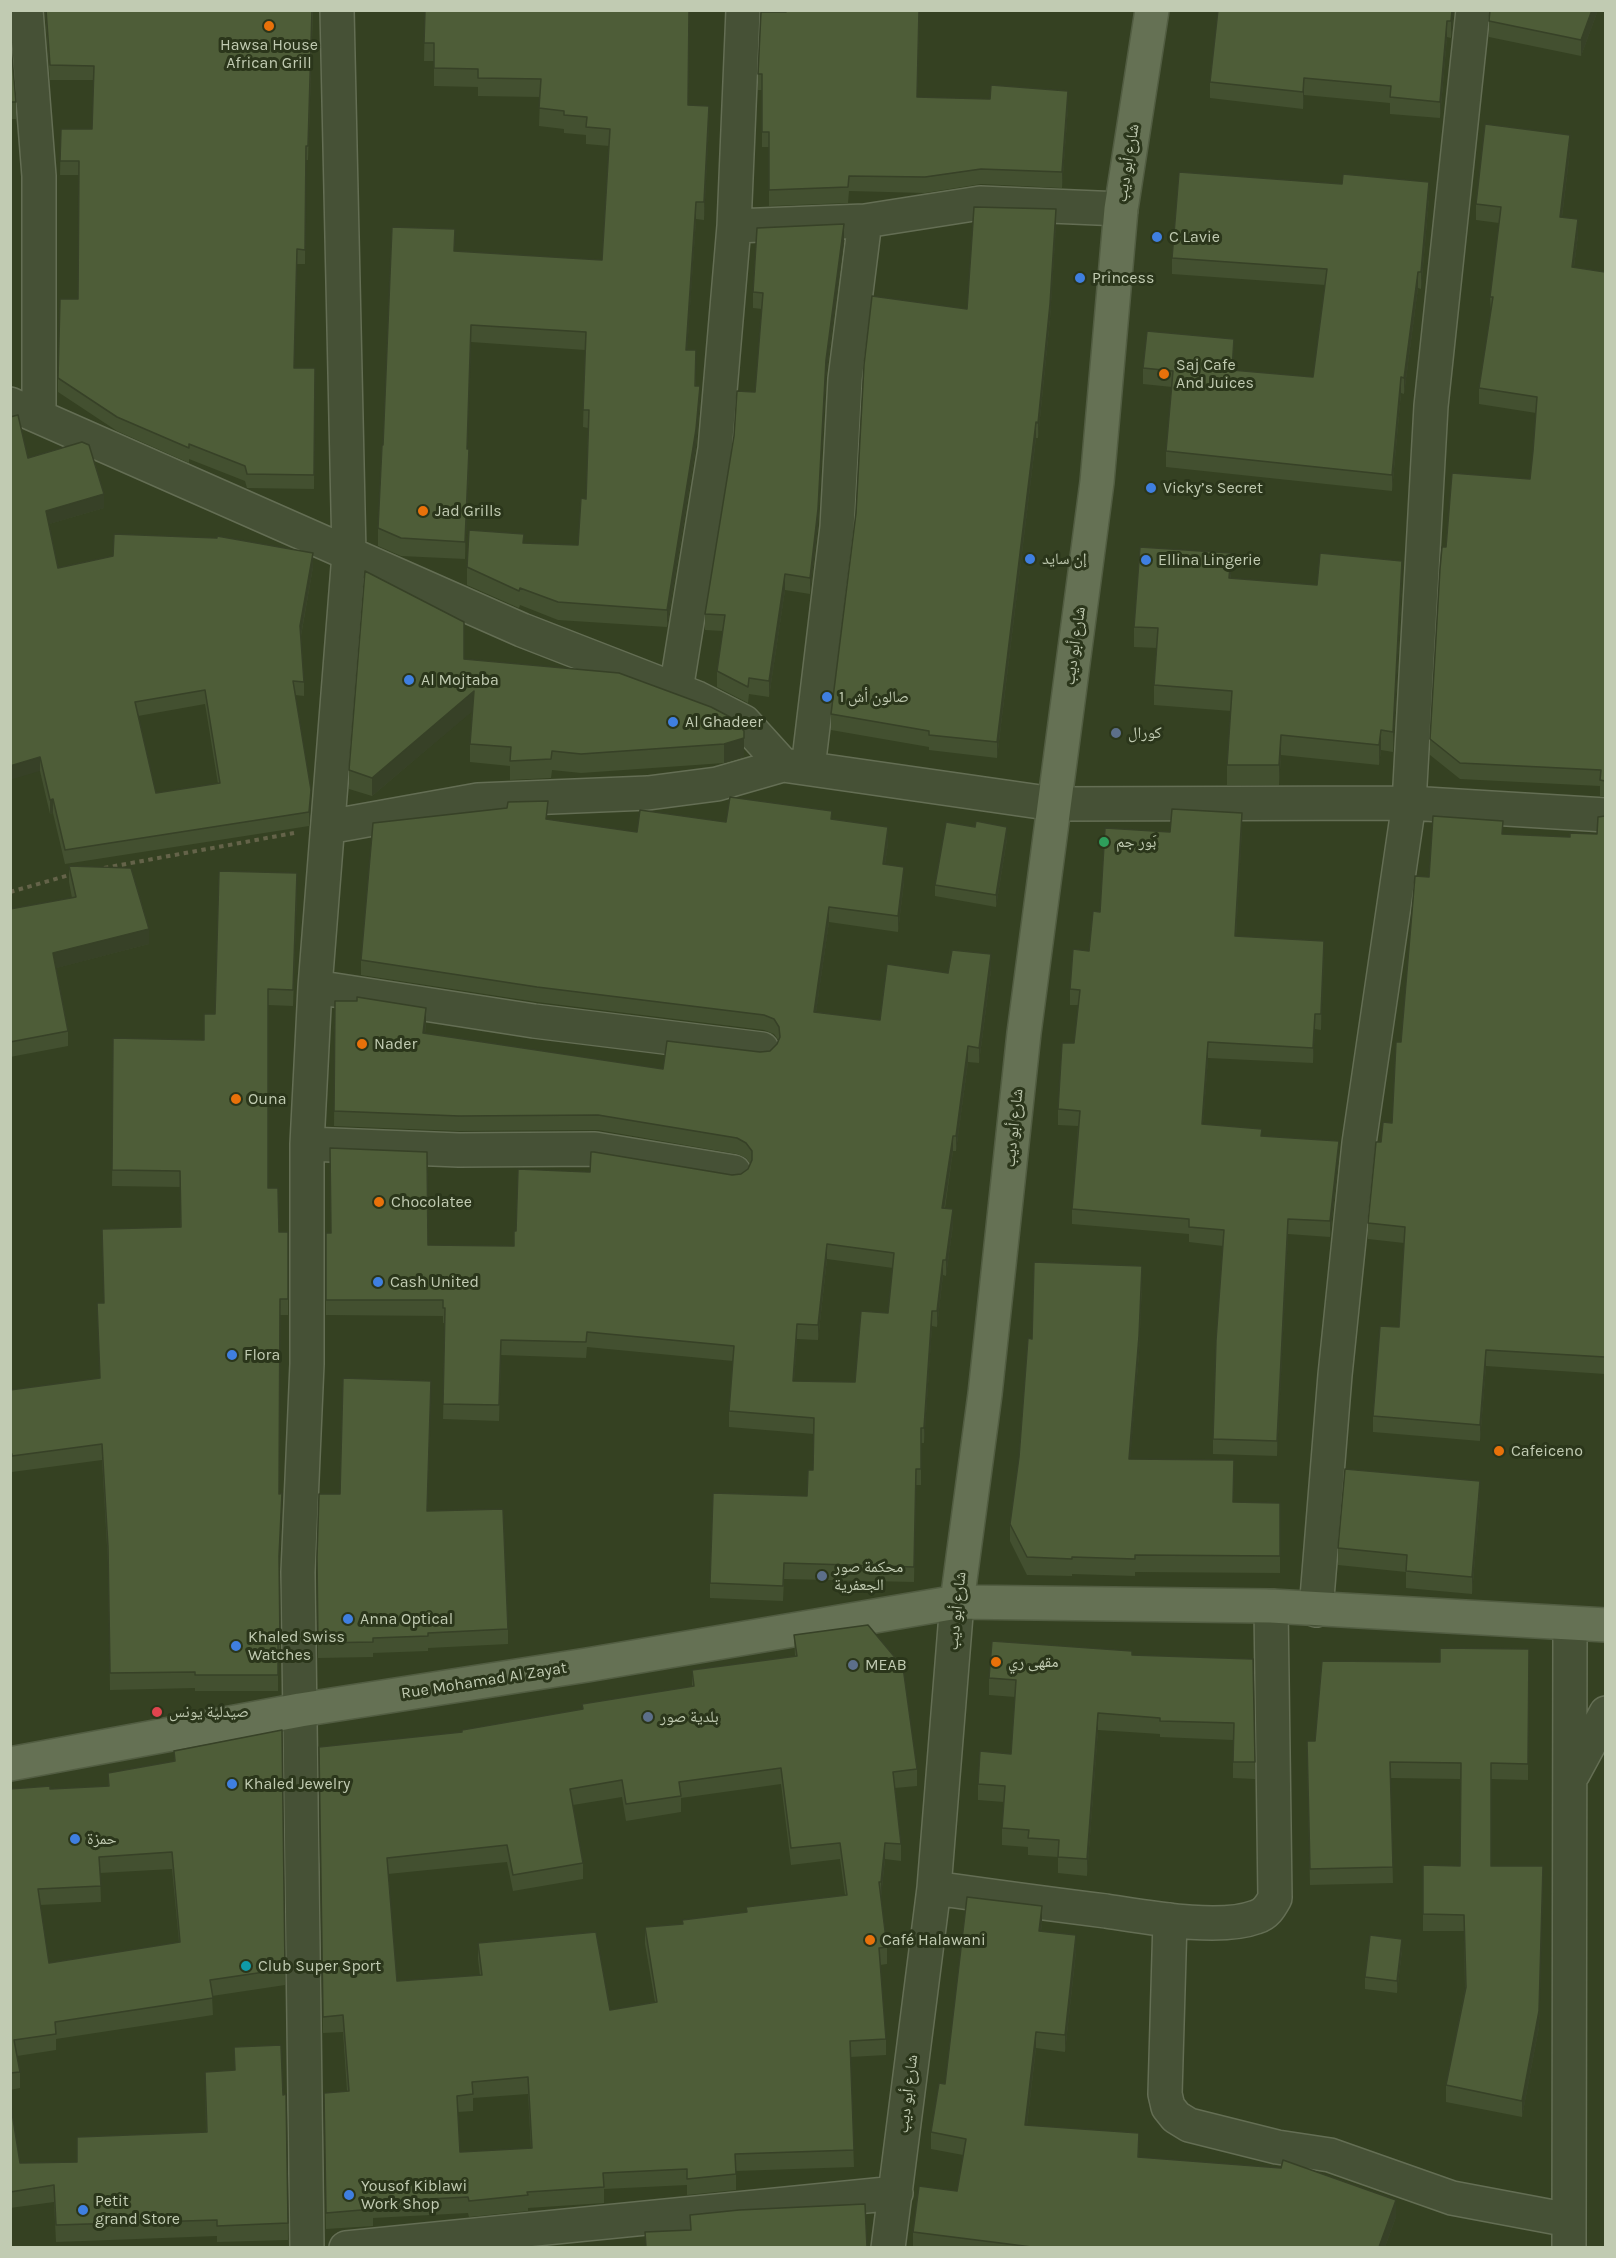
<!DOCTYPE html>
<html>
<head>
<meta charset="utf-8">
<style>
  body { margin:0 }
  #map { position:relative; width:1616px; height:2258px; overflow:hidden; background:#354122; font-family:Karla,sans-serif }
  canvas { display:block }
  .frame { position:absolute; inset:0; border:12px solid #c1cbb2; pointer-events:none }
</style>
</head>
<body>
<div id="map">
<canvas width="1616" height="2258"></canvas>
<div class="frame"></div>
</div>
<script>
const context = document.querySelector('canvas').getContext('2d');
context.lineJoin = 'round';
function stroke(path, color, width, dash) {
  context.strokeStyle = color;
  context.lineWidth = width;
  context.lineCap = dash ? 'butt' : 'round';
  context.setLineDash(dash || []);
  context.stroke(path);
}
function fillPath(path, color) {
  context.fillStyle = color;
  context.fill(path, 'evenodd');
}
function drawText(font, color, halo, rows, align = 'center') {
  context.font = font + ' Karla,"Noto Naskh Arabic",sans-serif';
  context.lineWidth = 6;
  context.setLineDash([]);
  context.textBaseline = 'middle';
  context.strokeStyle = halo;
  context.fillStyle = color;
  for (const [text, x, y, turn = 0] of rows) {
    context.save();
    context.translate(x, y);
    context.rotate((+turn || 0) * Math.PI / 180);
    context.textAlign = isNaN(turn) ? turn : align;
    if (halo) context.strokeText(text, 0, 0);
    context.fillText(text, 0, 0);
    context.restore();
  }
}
const path = new Path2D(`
  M104,868L294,833
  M10,892L73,874`);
const minor = new Path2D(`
  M26,10L39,176V415
  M734,226L865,221L980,203L1121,209
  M10,404L522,630L697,698L744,722L783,765L1054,804L1409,803L1606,815
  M676,690L715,449L734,226L743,10
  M808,768L837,527L845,379L865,221
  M328,827L478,800L648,793L717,784L783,765
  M315,987L534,1021L762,1049
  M307,1144L459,1150L595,1149L734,1172
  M1316,1610L1335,1375L1359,1143L1409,803L1431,406L1473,10
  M1573,1774L1606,1713
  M934,1888C991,1896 1049,1904 1106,1911C1146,1917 1219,1931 1256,1917C1266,1914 1270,1907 1275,1898L1271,1606
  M1170,1920L1165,2094L1168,2107L1176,2117L1189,2125L1277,2147L1330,2155L1452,2198L1569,2220
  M307,2248L298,1572L307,1364V1144L315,987L349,554L337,10
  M346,2248L896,2193
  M888,2248L934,1888L957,1602
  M1569,2248L1570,1624`);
const major = new Path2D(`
  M957,1602L985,1394L1024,1033L1097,482L1121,209L1152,10
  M10,1764L300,1710L587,1665L957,1602L1271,1606L1606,1625`);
const wall = new Path2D(`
  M45,10H313L308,160H306L305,264H297L294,368H315L314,489L247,488L245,481L189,459V463L117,431L58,392V378L78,299L79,175H60L61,129H92L94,80H50Z
  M425,10L688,105L709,124L704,220L696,219L687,350L696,368V386L700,404L696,447L667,627L558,620L520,605L519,608L467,585V567L524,543L578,545L586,499L588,428L583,427L585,350L471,342L467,449L469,467L465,559L401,556L378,546V528L383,445L455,251L602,260L609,146L586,144V135L564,133V129L539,126L540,97L478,96V87L434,86V61H424Z
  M785,10H919L917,97L1068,107L1062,188L981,184L925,193L849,191L848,203L769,206V147H762V90H758V74L786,12Z
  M1218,10H1454L1451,38L1447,37L1440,118L1390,114V103L1304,95L1303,109L1210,98V82Z
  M1598,10L1581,56L1489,37V21Z
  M10,35L16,102V119H10Z
  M1570,151L1562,217L1578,235L1574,267L1605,272V797L1600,796V786L1460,779L1430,755V739L1446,547L1530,479L1533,451L1536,413L1479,404V388L1491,313L1490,297L1499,223L1476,220V204Z
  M1429,198L1421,289L1418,288L1404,394L1401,393L1392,491L1166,467V451L1172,387L1143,384V368L1234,355L1233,370L1313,377L1325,285L1172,274V258Z
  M1056,225L1050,319L1038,438H1036L997,758L929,750V747L831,730V714L967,309Z
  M844,241L826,377L818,525L810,594L785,590L769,697L749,694L748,703L717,687V671L723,631L705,630V614L755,392L762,309L753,308V292Z
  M28,458L104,508L49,524L58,568L313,567L301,636L304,682V696L295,695L311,804L309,826L65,864L53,813L50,814L40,771ZM205,704L218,784L156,793L138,716Z
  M1231,573V578L1317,585L1402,581L1393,752L1381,750L1379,765L1281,755L1279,785H1227V765L1231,711L1154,705V685L1157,648L1134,647V627Z
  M464,659L744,750V757L724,763L581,773L552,770L551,778L510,780V766L470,762V744L472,711L372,796L349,789V770Z
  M1605,816V1374L1486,1366L1480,1441L1373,1432V1416L1399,1327L1404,1243L1368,1239V1223L1381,1142L1392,1123L1401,1042L1429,877L1503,834L1570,837L1597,834Z
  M548,820L637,832L726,822L832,820L888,843L885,864L904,882L898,932L829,922L816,1012L880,1020L948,973L991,970L979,1063L968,1062L956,1151H953L945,1208L953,1225L946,1276L943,1275L937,1327L932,1326L924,1443H921V1485H916L914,1582L784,1579L783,1601L710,1598V1583L807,1496L813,1470L814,1434L729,1427V1411L733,1361L587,1347L586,1358L501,1355L499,1421L443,1419L445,1323H443V1316L326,1315V1233L428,1245L514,1246L516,1231L732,1175L741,1174L748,1169L750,1164L746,1158L737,1154L598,1130L459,1131L334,1126L335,1001L426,1023L425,1033L663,1069L770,1051L777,1044L779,1041L774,1034L764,1030L537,1002L361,975V960ZM827,1259L893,1268L888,1313L855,1382L794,1381L797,1339L818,1340Z
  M1242,829L1236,936L1324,956L1321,1030L1315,1029L1313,1063L1208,1058L1203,1124L1262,1136L1339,1156L1330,1237L1288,1234L1277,1456L1213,1454V1439L1223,1246L1189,1242V1234L1072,1224V1209L1078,1126L1058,1125V1109L1074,1043L1078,1005H1070V989L1089,951L1170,832Z
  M1007,839L996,907L935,896V885Z
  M69,866L149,944L56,968L68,1031V1046L10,1057V909L72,898L69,882Z
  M297,889L293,1006L268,1005V1188L279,1232H288V1315H280L279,1494L282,1510L279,1568L280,1659H278V1691H195V1688L110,1690L108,1563L102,1460L12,1472V1470H10V1390L100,1378L97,1303H104L102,1229L180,1227V1187L112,1186L113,1038L204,1040L215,1014Z
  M1142,1283L1139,1353L1130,1459L1233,1502L1280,1503V1573L1135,1572V1576L1072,1574V1576L1027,1575L1010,1541V1524L1019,1457L1032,1339Z
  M1480,1498L1472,1594L1406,1588V1572L1338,1565V1548Z
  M428,1511L508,1629V1644L428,1648V1651L373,1653V1657L318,1658L317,1557Z
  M794,1635L917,1769V1786L895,1788L901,1844V1861L885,1859L881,1898L887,1947V1964L880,1965L886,2039V2055L850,2057L854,2167L736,2171V2190L687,2195V2185L604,2189V2203L528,2208V2211L469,2217L468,2213L373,2218V2226L326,2229L324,2093L347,2091L343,2032L323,2033L319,1747L462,1732L582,1709V1704L692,1687V1670L795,1656ZM781,1784L791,1865L840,1859L845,1895L682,1924L645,1927V1944L655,2002L610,2010L478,1943V1959L480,1976L397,1981L388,1874L507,1862L513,1891L583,1879V1863L573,1805L622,1797L626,1821L681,1812V1798ZM528,2094L531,2149L460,2152L458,2112L473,2111V2098Z
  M1529,1649L1528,1780L1491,1779V1866L1543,1883L1539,2027L1522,2117L1446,2102V2085L1465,1989L1464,1931H1423V1865L1460,1866V1779L1390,1778L1393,1883L1310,1885L1307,1757L1315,1741L1440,1662Z
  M1132,1655L1253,1659L1255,1779L1233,1778V1740L1160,1737V1734L1098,1730L1087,1876L1058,1873V1857L1028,1855V1847L1002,1845V1828L1004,1802L978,1800V1784L1011,1754L1015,1697L989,1695V1678Z
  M282,1730L285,1985L212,1996L213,2015L56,2039V2050L17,2056L20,2072V2088L10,2090V1789H50L108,1786V1773L174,1761V1751ZM172,1869L179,1942L49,1963L40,1905L101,1902L100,1873Z
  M1042,1923L1041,1931L1076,1952L1065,2052L1036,2048L1027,2125L1139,2150V2157L1396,2217L1385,2247H913V2232L957,2191L963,2155L931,2149V2132L945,2084Z
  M1402,1950L1397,1993L1365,1989V1977Z
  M234,2047L283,2095L286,2094L288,2240L217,2242V2236L56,2242L54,2202L10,2208V2101L20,2163L77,2162L206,2132L205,2072L235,2070Z`);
const shadedWall = new Path2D(`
  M1452,10H1454L1451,38V21Z
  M1592,10H1598L1581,56V40Z
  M1447,21V37L1440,118V102Z
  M1304,78V95L1303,109V92Z
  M1068,91V107L1062,188V172Z
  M709,106V124L704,220V202Z
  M1570,135V151L1560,233V217Z
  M1429,182V198L1421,289V272Z
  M696,202V219L686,368V350Z
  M1056,209V225L1050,319L1038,438V423Z
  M1578,219V235L1572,283V267Z
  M844,224V241L826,377L818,525L810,594V578L826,360Z
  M1418,272V288L1404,394V378Z
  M471,325V342L467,467V449Z
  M1234,339V355L1232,386V370Z
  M1401,377V393L1392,491V475Z
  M700,386V404L696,447L667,627V610Z
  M1036,422V438L997,758V742Z
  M469,449V467L465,559V542Z
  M104,494V508L46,525V511Z
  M313,553V567L300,640V626Z
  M1231,553V573L1229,598V578Z
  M1402,561V581L1393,752V732Z
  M785,574V590L769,697V681Z
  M474,691V710L372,796V778Z
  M1381,730V750L1379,765V745Z
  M744,731V757L724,763V744Z
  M1281,735V755L1279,785V765Z
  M40,757V771L10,780V766Z
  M311,790V804L309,826V812Z
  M53,799V813L50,814V800Z
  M1242,813V829L1235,952V936Z
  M888,827V843L883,879V864Z
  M1007,827V839L996,907V895Z
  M904,867V882L898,932V916Z
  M829,907V922L814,1027V1012Z
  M149,929V944L53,969V953Z
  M1324,941V956L1321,1030V1014Z
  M991,954V970L979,1063V1048Z
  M426,1008V1023L423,1048V1033Z
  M1315,1014V1029L1313,1063V1048Z
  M1208,1042V1058L1202,1139V1124Z
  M968,1046V1062L956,1151V1136Z
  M953,1136V1151L942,1223V1208Z
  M1339,1141V1156L1330,1237V1221Z
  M953,1209V1225L946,1276V1260Z
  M1288,1219V1234L1277,1456V1441Z
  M827,1244V1259L818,1340V1325Z
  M943,1260V1275L937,1327V1311Z
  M1142,1266L1139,1353L1129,1476V1459Z
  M932,1311V1326L924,1443V1428Z
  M797,1324V1339L793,1396V1381Z
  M1486,1350V1366L1480,1441V1425Z
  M1480,1481V1498L1472,1594V1577Z
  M282,1493V1510L279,1572V1556Z
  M1098,1713V1730L1087,1876V1859Z
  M885,1843V1859L881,1898V1882Z
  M1543,1883L1539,2027L1522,2117V2101Z
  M1042,1906V1923L1039,1948V1931Z
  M1076,1935V1952L1065,2052V2035Z
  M1402,1939V1950L1397,1993V1981Z
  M1036,2032V2048L1025,2141V2125Z
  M1396,2200V2217L1385,2247H1379Z`);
const building = new Path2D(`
  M46,10H312L308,146H306L305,250L297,249L294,368H315L314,475L247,474L245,466L189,444V448L117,417L58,378L60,299H78L79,161H60L61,129H92L94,66L50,65Z
  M425,10H689L688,105L709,106L704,202H696L686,350H696L695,386H700L696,429L667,610L558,602L520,588L519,591L467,567L469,530L524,534L523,543L578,545L581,498L586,499L589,410H583L586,332L471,325L467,449H469L465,542L401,538L378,528L382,445H383L392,227L455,229L454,251L602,260L610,129L586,127L587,117L564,115V111L539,108L541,79L478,78V69L434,68V43H424Z
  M786,10H919L917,97L990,99L991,85L1068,91L1062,172L981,169L925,177L849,176L848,187L769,190V132H762V74H758L761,12H786Z
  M1218,10H1452L1451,21H1447L1440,102L1390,97L1391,86L1304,78L1303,92L1210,82Z
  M1490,10H1592L1581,40L1489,21Z
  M10,35L16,102H10Z
  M1485,124L1570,135L1560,217L1578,219L1572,267L1605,272V781L1600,780L1601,770L1460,763L1430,739L1440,569L1442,547H1446L1452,473L1530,479L1533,451L1537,397L1479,388L1493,297H1490L1501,207L1476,204Z
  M1179,172L1342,184L1343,174L1429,182L1421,272H1418L1404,378L1401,377L1392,475L1166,451L1173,371L1143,368L1147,331L1234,339L1232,370L1313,377L1327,269L1172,258Z
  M974,207L1056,209L1050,304L1038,423L1036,422L997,742L929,735V731L831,714L856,513L864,365L872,296L967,309Z
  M844,224L826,360L818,509L810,578L785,574L769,681L749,678L748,687L717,671L725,615L705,614L734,436L737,391L755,392L763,293L753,292L757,228Z
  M18,415L28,458L82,442L89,445L104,494L46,511L58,568L113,556L114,534L217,538V536L313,553L300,626L304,682L293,681L311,790L309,812L65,850L53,799L50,800L40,757L10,766V417ZM205,690L220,783L156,793L135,702Z
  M1140,547L1231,553L1229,578L1317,585L1320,553L1402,561L1393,732L1381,730L1379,745L1281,735L1279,765H1227L1232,691L1154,685L1158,628L1134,627Z
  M365,571L464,622V659L619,673L711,707L732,718L744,731V738L724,744L581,754L552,751L551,759L510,761L511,747L470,744L474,691L372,778L349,770Z
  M730,797L832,811L831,819L888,827L883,864L904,867L898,916L829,907L814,1012L880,1020L887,964L948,973L952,950L991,954L979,1048L968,1046L956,1136H953L942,1208L953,1209L946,1260H943L937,1311H932L924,1428H921V1469H916L914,1567L784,1563L783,1586L710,1583L713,1493L807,1496L808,1470H813L814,1418L729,1411L734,1346L587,1332L586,1342L501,1340L499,1405L443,1404L445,1308H443V1300H326V1233H331L330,1148L427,1152L428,1245L514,1246V1231H516L518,1169L590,1172L591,1152H594L732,1175L741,1174L748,1169L752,1160V1151L746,1143L737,1138L598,1115L459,1116L334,1111L335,1001H357V997L426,1008L423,1033L663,1069L667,1041L760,1052L770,1051L777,1044L780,1037L779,1027L774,1019L764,1015L537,987L361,960L373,823L507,808L508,802L548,801L546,819L637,832L640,810L726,822ZM827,1244L894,1253L888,1313L861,1311L855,1382L793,1381L797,1324L818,1325Z
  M1172,809L1242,813L1235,936L1324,941L1321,1014H1315L1313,1048L1208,1042L1202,1124L1262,1129L1261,1136L1339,1141L1330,1221L1288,1219L1277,1441L1213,1439L1216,1340L1224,1230L1189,1227V1219L1072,1209L1080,1111L1058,1109L1062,1043H1074L1080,990L1070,989L1073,949L1089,951L1093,911L1100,912L1105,828L1170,832Z
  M1433,816L1503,821L1502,834L1570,837V833L1597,834L1598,817L1605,816V1357L1486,1350L1480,1425L1373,1416L1380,1326L1399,1327L1405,1227L1368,1223L1376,1142H1381L1383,1122L1392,1123L1396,1042H1401L1415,876L1429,877Z
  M976,821L1007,827L996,895L935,885L946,822L975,827Z
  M69,866L131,868L149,929L53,953L68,1031L10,1042V909L76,897Z
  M219,871L297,873L293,990L268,989V1188H278L279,1232H288V1299H280L279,1494L282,1493L279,1556L280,1642H278V1675H195V1672L110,1673L108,1547L102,1444L12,1456V1454H10V1390L100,1378L97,1303H104L102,1229L181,1227L180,1171L112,1170L113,1038L204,1040V1014H215Z
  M1034,1262L1142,1266L1139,1336L1129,1459L1234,1460L1233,1502L1280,1503V1556L1135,1555V1559L1072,1557V1559L1027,1557L1010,1524L1019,1457L1028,1338L1032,1339Z
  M343,1378L431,1381L427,1511L503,1509L508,1629L428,1633V1636L373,1638V1642L318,1643L317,1557L319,1494H340Z
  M1345,1469L1480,1481L1472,1577L1406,1571L1407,1555L1338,1548Z
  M868,1625L903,1667L917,1769L893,1772L901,1844L885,1843L881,1882H879L887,1947L879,1948L886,2039L850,2041L854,2150L735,2154L736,2174L687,2179V2169L603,2173L604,2187L527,2192L528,2195L469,2201L468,2197L372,2202L373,2209L326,2213L324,2093L349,2091L343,2015L323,2017L319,1747L462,1732V1730L583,1709L582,1704L694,1686L692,1670L797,1656L794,1635ZM781,1768L791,1848L840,1843L847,1895L746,1907L747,1912L682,1920L683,1924L645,1927L657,2002L610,2010L596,1932L478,1943L482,1975L397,1981L387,1858L507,1845L513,1875L583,1863L570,1789L622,1780L626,1804L681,1796L679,1782ZM528,2077L532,2148L460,2152L457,2096L473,2094L472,2082Z
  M992,1641L1132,1651V1655L1253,1659L1255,1762H1233L1234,1723L1160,1721V1718L1098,1713L1087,1859L1058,1857L1059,1840L1028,1838L1029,1830L1002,1828L1005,1786L978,1784L980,1751L1011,1754L1016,1680L989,1678Z
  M1440,1648L1529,1649L1528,1764L1491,1763V1866H1543L1539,2011L1522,2101L1446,2085L1466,1987L1464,1915L1423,1914V1865L1460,1866L1461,1763L1390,1762L1393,1867L1310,1869L1307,1741H1315L1322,1661L1440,1662Z
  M282,1730L285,1969L210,1980L213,1998L55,2022L56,2034L14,2040L20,2072L10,2073V1789L50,1786V1789L109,1786L108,1773L175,1761L174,1751ZM172,1852L180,1942L49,1963L38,1889L101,1886L99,1857Z
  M967,1897L1042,1906L1039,1931L1076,1935L1065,2035L1036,2032L1025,2125L1139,2133L1138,2157L1281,2168L1283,2160L1396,2200L1379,2247H1032L913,2232L919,2186L957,2191L966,2139L931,2132L939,2083L945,2084Z
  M1370,1935L1402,1939L1397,1981L1365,1977Z
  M281,2045L283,2095L286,2094L288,2223L217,2226V2220L56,2225L54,2185L10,2192V2100L20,2163L77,2162V2137L207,2132L205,2072L235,2070L234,2047Z
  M865,2204L867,2247H646L645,2232L691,2230L690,2215L739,2210Z`);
const markers = [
  [269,26,6,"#e8710a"],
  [1157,237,6,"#3f7fe0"],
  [1080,278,6,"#3f7fe0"],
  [1164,374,6,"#e8710a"],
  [1151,488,6,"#3f7fe0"],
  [423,511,6,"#e8710a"],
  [1030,559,6,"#3f7fe0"],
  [1146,560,6,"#3f7fe0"],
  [409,680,6,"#3f7fe0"],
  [827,697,6,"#3f7fe0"],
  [673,722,6,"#3f7fe0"],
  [1116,733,6,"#5c6f8a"],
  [1104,842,6,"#2e9e5b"],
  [362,1044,6,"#e8710a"],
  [236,1099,6,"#e8710a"],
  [379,1202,6,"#e8710a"],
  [378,1282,6,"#3f7fe0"],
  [232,1355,6,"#3f7fe0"],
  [1499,1451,6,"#e8710a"],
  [822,1576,6,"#5c6f8a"],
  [348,1619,6,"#3f7fe0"],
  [236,1646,6,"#3f7fe0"],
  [996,1662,6,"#e8710a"],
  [853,1665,6,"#5c6f8a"],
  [157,1712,6,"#e0444e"],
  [648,1717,6,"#5c6f8a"],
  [232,1784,6,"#3f7fe0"],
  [75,1839,6,"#3f7fe0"],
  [870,1940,6,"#e8710a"],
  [246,1966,6,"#0f9aa8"],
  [349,2195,6,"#3f7fe0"],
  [83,2210,6,"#3f7fe0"]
];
const poiNames = [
  ["Hawsa House",269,45,"center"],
  ["African Grill",269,63,"center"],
  ["C Lavie",1169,237],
  ["Princess",1092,278],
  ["Saj Cafe",1176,365],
  ["And Juices",1176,383],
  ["Vicky’s Secret",1163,488],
  ["Jad Grills",435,511],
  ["إن سايد",1042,559],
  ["Ellina Lingerie",1158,560],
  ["Al Mojtaba",421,680],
  ["صالون أش 1",839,697],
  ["Al Ghadeer",685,722],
  ["كورال",1128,733],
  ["بَور جم",1116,842],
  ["Nader",374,1044],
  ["Ouna",248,1099],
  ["Chocolatee",391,1202],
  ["Cash United",390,1282],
  ["Flora",244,1355],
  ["Cafeiceno",1511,1451],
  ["محكمة صور",834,1567],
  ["الجعفرية",834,1585],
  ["Anna Optical",360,1619],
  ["Khaled Swiss",248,1637],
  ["Watches",248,1655],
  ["مقهى ري",1008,1662],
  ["MEAB",865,1665],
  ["صيدلية يونس",169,1712],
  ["بلدية صور",660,1717],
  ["Khaled Jewelry",244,1784],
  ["حمزة",87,1839],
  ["Café Halawani",882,1940],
  ["Club Super Sport",258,1966],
  ["Yousof Kiblawi",361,2186],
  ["Work Shop",361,2204],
  ["Petit",95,2201],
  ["grand Store",95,2219]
];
const streetNames = [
  ["شارع أبو ديب",1128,163,-81],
  ["شارع أبو ديب",1075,646,-82],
  ["شارع أبو ديب",1014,1128,-84],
  ["شارع أبو ديب",957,1611,-84],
  ["Rue Mohamad Al Zayat",484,1681,-9],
  ["شارع أبو ديب",908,2094,-83]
];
stroke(minor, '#646e54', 36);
stroke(major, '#525d42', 36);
stroke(path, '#646349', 4, [4.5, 4.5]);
stroke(minor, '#465136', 33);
stroke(major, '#657154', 33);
fillPath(wall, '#435030');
fillPath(shadedWall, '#374127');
fillPath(building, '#4e5d38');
stroke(building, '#374127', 1.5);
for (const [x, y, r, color] of markers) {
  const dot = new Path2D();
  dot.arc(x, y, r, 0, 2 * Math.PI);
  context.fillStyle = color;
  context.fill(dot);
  stroke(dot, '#2b361b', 2);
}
drawText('16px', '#c1cbb2', '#2b361b', poiNames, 'left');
drawText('16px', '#c1cbb2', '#2b361b', streetNames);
</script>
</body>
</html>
